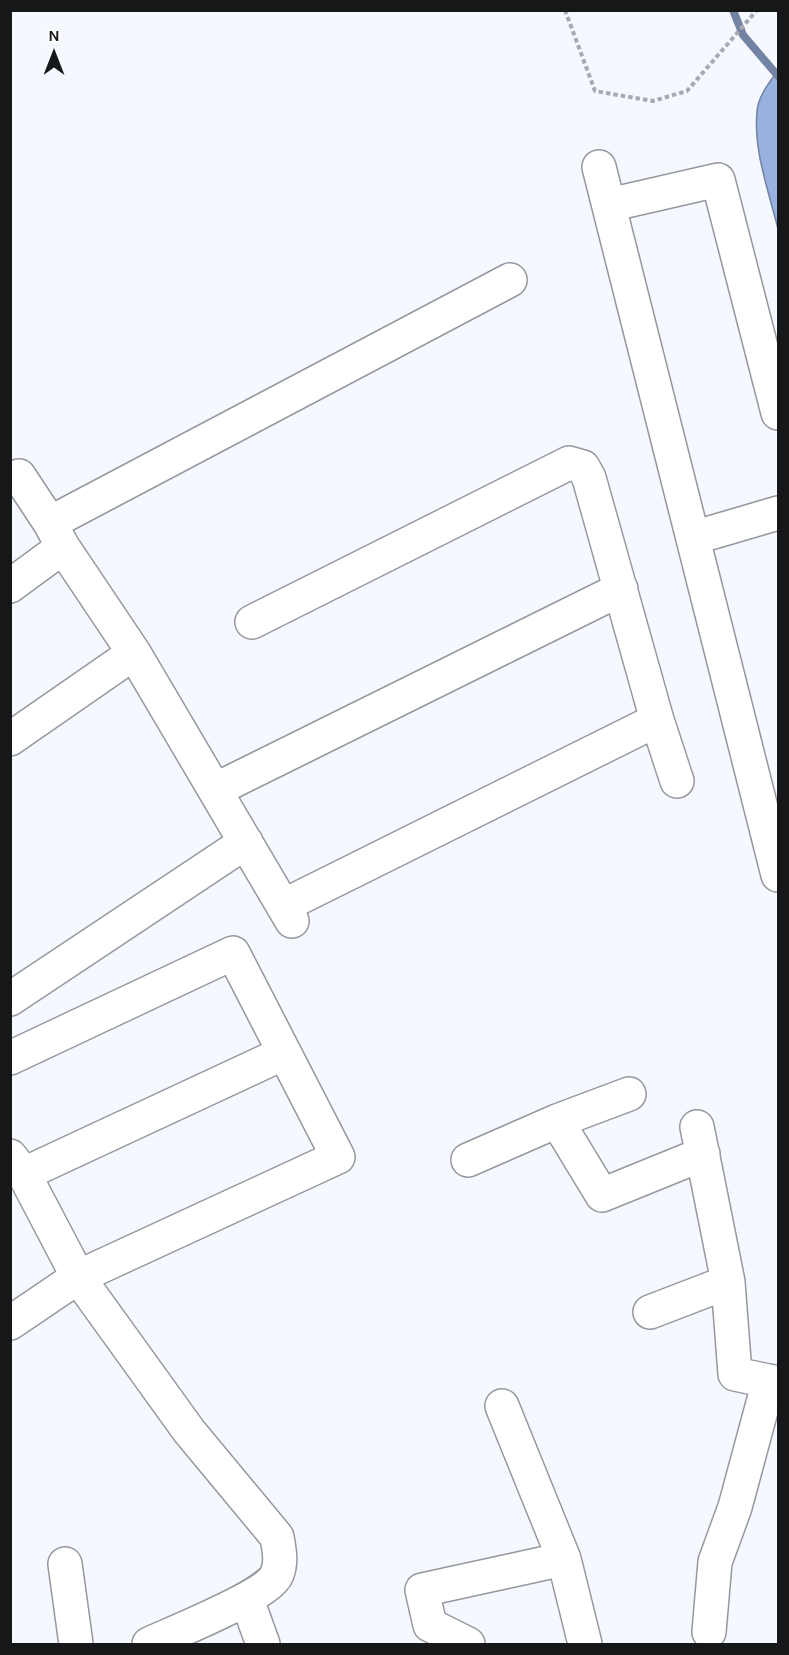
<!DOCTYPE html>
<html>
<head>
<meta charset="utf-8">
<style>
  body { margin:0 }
  #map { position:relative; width:789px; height:1655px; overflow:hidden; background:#f5f8fe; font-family:Karla,sans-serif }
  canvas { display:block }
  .frame { position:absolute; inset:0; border:12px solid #161719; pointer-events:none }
  .north { position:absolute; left:24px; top:24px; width:60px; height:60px; -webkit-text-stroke:4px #fff; paint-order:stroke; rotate:0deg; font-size:16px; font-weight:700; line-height:24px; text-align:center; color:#161719 }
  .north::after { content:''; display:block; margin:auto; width:21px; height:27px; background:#161719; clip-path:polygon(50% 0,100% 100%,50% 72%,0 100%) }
</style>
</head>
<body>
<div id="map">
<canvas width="789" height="1655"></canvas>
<div class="frame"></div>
<div class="north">N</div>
</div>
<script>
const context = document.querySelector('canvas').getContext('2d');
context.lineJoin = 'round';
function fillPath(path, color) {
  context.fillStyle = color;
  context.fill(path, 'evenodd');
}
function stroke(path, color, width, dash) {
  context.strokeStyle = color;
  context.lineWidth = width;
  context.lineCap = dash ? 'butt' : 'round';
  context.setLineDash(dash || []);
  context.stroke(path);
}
const water = new Path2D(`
  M778,71V229C769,192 753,150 757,111C758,97 769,82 778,71Z`);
const stream = new Path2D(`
  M733,10L743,35L778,76`);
const path = new Path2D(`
  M565,10L595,91L653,101L687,91L757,10`);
const minor = new Path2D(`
  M599,167L778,875
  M609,205L718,180L778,413
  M19,476L50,523L63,547L134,653L292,921
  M50,523L510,280
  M693,538L778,513
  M10,586L63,547
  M252,622L569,463L583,467L589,478L657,720L677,781
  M10,739L134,653
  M215,790L621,589
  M283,906L657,720
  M10,999L246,842
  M10,1058L233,953L338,1157L78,1277L10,1323
  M557,1121L602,1195L703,1154
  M697,1127L728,1282L735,1374L778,1383
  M10,1156L24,1174L78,1277L189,1431L277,1537C279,1550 282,1561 277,1574C269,1595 173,1633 149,1644
  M468,1160L557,1121L629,1094
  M24,1174L284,1053
  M650,1312L728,1282
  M502,1406L564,1559L585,1644
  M65,1564L76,1644
  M247,1600L263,1644
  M709,1632L715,1562L735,1507L769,1381
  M468,1644L430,1625L422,1590L564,1559`);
fillPath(water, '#99b1de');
stroke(water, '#7283a3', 1.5);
stroke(stream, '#7283a3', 8);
stroke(minor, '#95989d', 36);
stroke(path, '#a8aaaf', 4, [4.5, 3]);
stroke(minor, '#fff', 33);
</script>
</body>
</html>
